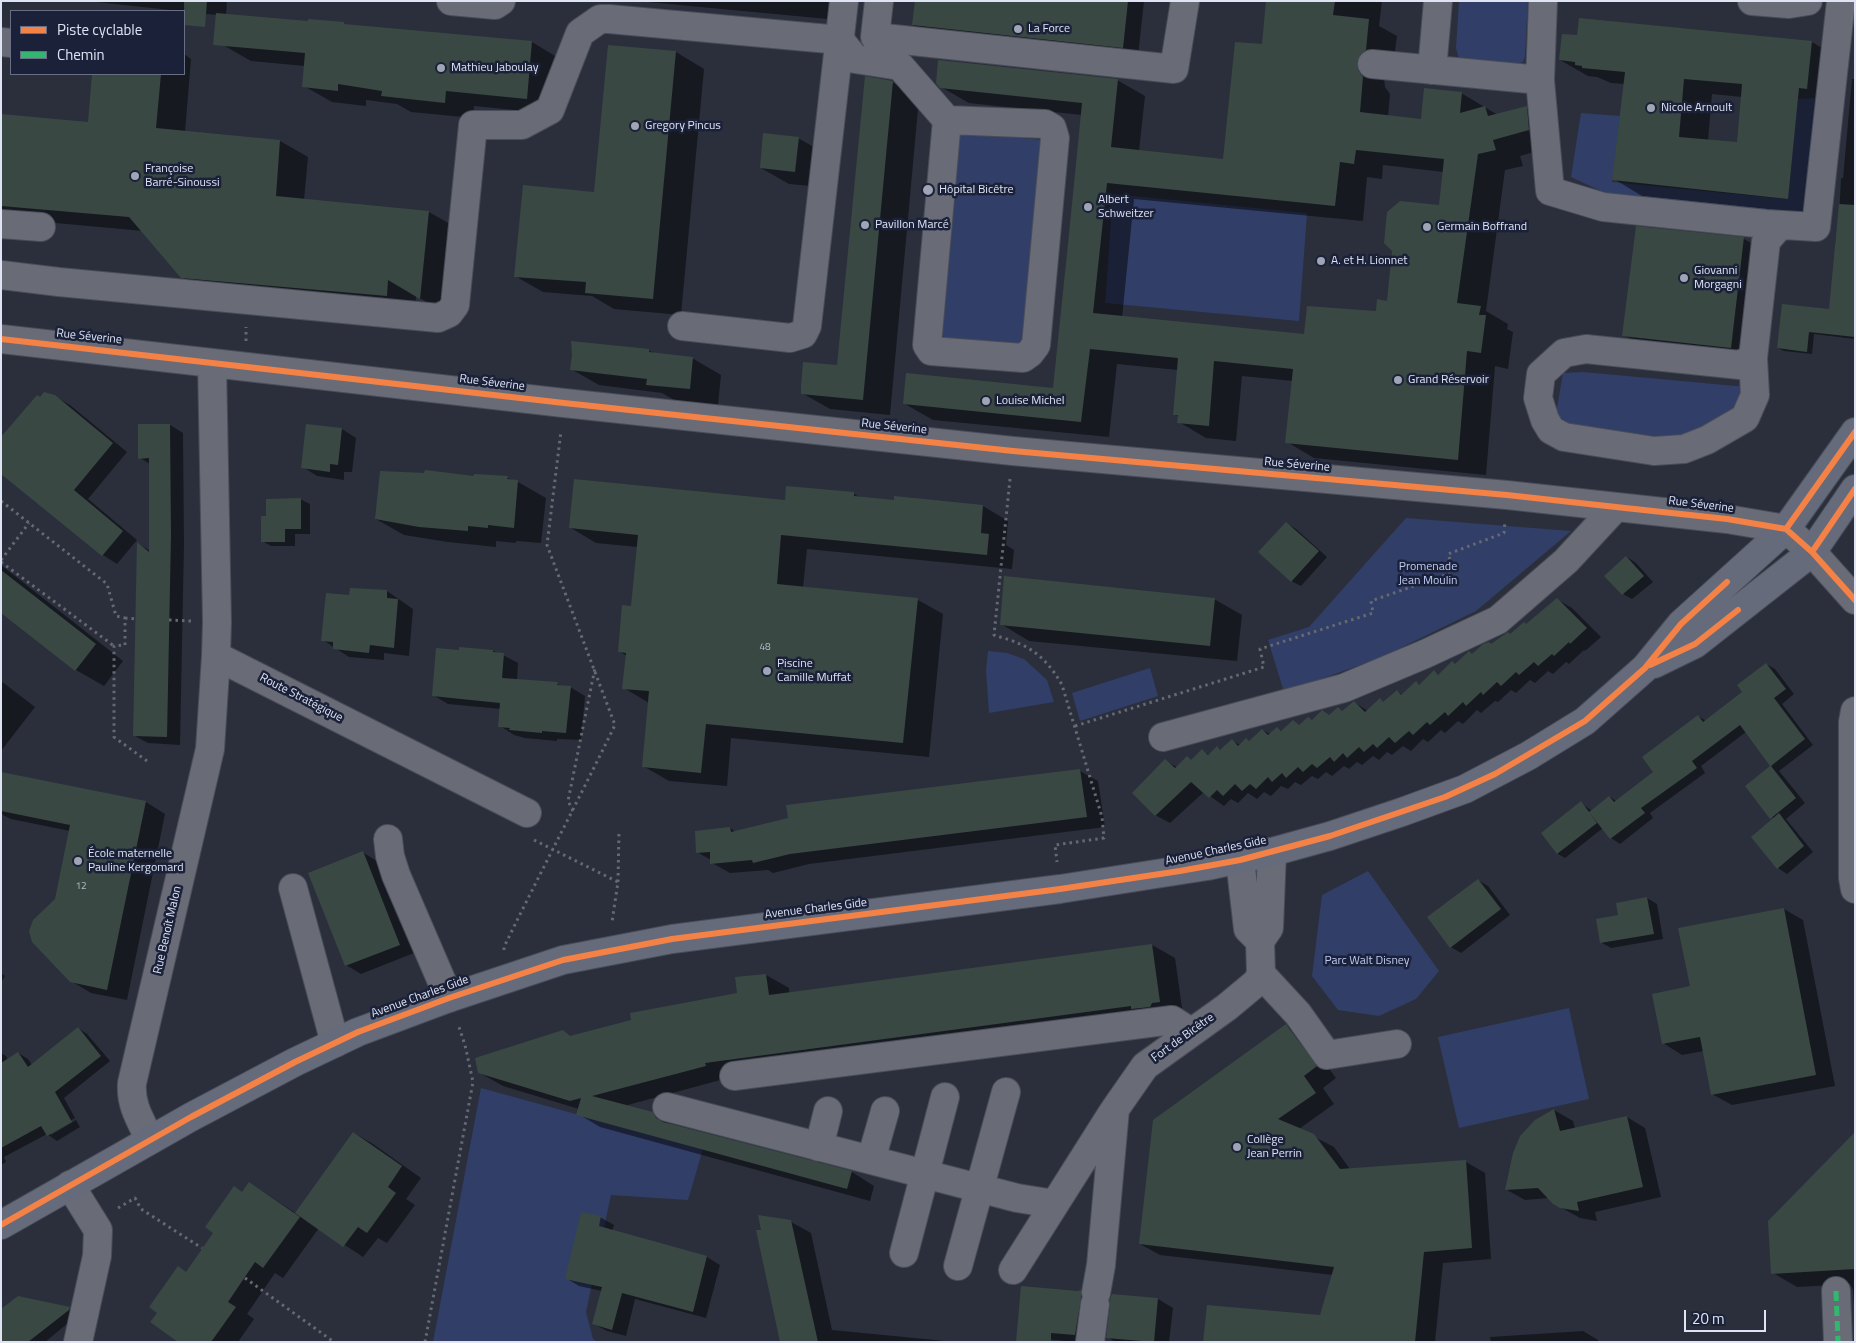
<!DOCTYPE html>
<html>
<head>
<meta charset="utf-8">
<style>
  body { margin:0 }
  #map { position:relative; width:1856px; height:1343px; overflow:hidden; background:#2b2f3c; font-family:"Titillium Web",sans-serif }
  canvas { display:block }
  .frame { position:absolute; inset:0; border:2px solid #dee4f4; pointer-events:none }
  .legend { position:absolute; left:10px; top:10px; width:175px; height:65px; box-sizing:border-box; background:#1a2139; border:1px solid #686f84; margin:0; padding:6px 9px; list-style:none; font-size:15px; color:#dee4f4 }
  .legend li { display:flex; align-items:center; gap:10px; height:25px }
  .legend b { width:25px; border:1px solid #686f84 }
  .scale { position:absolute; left:1684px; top:1310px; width:82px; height:22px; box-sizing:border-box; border:2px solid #dee4f4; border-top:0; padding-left:6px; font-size:15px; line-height:18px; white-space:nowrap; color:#dee4f4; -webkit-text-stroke:4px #1a2139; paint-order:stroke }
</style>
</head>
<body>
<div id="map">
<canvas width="1856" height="1343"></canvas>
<div class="frame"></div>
<ul class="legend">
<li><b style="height:6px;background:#f48246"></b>Piste cyclable</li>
<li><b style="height:6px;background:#33b770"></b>Chemin</li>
</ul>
<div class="scale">20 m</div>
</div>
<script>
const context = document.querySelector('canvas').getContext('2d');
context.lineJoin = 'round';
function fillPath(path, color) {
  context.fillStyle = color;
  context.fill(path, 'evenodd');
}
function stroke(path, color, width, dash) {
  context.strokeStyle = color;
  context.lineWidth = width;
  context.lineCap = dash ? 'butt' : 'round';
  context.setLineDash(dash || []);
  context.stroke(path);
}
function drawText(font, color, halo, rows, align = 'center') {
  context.font = font + ' "Titillium Web",sans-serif';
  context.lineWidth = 5;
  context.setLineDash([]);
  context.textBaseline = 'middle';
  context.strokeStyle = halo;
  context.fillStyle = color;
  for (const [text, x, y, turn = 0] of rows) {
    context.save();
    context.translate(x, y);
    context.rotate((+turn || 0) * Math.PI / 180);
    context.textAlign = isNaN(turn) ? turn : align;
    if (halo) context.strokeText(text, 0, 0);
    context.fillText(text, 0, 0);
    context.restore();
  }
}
const green = new Path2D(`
  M1459,1H1528L1525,57L1523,62L1517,64L1459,59L1456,48Z
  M1815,98L1807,215L1605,193L1571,177L1581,113L1620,116L1612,182L1786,199L1798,99Z
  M959,131L1042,140L1021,349L938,341Z
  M1113,194L1307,213L1299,321L1105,303Z
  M1583,372L1747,387L1737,412L1674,443L1579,431L1556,414L1563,373Z
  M1406,518L1571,531L1476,611L1380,658L1284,692L1268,640L1309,627Z
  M988,651L1007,653L1024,659L1047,680L1054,702L989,713L986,671Z
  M1150,668L1158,696L1080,721L1072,693Z
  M1368,871L1439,971L1416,999L1379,1016L1338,1010L1312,976L1322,895Z
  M1569,1008L1589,1099L1459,1128L1438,1037Z
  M481,1088L703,1149L688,1200L611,1195L586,1312L593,1339L597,1342H433Z`);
const shadow = new Path2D(`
  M87,1H227L226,15L309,22L343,24L346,25L532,42L560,59L555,114L474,106L473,118L411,112L397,104L366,100V106L332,102L304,86L305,66L251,61L223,45L226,16Z
  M637,1H839L838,20Z
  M916,1H1144L1138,56L929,34L913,25Z
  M1263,1H1382L1379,26L1397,36L1393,66L1384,78L1385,87L1390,94L1388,117L1422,120L1461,93L1498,115L1526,108L1554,124L1556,146L1520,156L1523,166L1505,170L1486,311L1508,324L1507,329L1513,332L1508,369L1495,366L1486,475L1314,458L1287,442L1293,381L1242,376L1236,441L1206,438L1179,422V417L1175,414L1178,370L1117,364L1109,437L933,420L905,404L1054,390L1082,115L969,103L941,87L1117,80L1145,96L1139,151L1224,160L1263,46L1267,3ZM1383,165L1444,172L1440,206L1388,302L1377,313L1305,336L1122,318L1134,199L1363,221L1367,177L1382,179Z
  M1812,42L1840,59L1816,214L1642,196L1614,179L1625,84L1611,83L1597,77L1588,76L1560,60ZM1712,94L1742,97L1738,143L1708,141Z
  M676,52L704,69L681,315L614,309L592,296L543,292L515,276L595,194Z
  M184,54L191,59L185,132L280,141L308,157L304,200L429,212L457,228L448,314L416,296L415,312L210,293L182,277L143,231L1,218V115L90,123L94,74H184Z
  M1852,79H1855V339L1814,334L1812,354L1784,351L1778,348L1831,310L1836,244L1835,243L1839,219L1841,178H1843Z
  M892,82L919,98L890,415L830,409L802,393L838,366Z
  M798,138L826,154L823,187L789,184L761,168Z
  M1637,227L1744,239L1772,255L1759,364L1652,351L1624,335Z
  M648,350L655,354L692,358L721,375L718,405L676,401L662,393L599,385L571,369Z
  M54,396L70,405L127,452L88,499L137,540L117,564L103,555L1,472Z
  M170,425L183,433L184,544L180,745L148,743L135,736L139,544L150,551V464L140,458Z
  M342,429L356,438L352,472H344V480L317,476L303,467Z
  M475,477L507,478L518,482L546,498L541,543L516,541V543L496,541V547L448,542L404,535L376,519Z
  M854,494L861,498L983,506L1008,521L1006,545L1014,550L1012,569L807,549L803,588L918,600L943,614L929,757L731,738L727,786L669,781L643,766L649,703L624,688L627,656L620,652L632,607L638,547L596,543L571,528Z
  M300,499L310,504V534H295V546H271L262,541L267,517Z
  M1286,523L1296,529L1327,557L1301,586L1291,581Z
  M1627,557L1636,563L1653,582L1632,599L1623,594Z
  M1,565L123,661L104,686L76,670L1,611Z
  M387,591L413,609L409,656L384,653V660L349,657L323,640L350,596Z
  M1214,599L1242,615L1237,661L1029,641L1001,624Z
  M1558,600L1572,608L1601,637L1585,651L1584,650L1569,664L1566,662L1553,674L1548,671L1535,683L1530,680L1516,693L1511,690L1498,702L1495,701L1481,713L1477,710L1463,724L1458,721L1445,733L1441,730L1428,742L1423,739L1411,751L1403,746L1392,755L1387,752L1379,760L1373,756L1362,765L1357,762L1349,769L1344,766L1332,776L1326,772L1318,779L1312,776L1301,785L1295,782L1288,789L1281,786L1271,796L1264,792L1257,799L1248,793L1238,803L1231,799L1224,806L1204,792L1170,823L1155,815L1165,761L1177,767L1192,761L1202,751L1210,755L1217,748L1222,751L1232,741L1240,745L1250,742L1262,730L1270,734L1277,728L1282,731L1330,716L1339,709L1343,711L1354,702L1368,711L1380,700L1385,703L1397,692L1403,695L1416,683L1420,685L1434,672L1439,675L1511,635L1527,625Z
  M460,651H493L503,655L518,663L517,680L557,684L562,686L570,687L585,696L581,740L557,739V741L525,738L514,735L500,726L501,709L448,704L433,695Z
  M1766,664L1775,669L1794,694L1782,704L1813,745L1779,771L1805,803L1786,819L1813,852L1787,874L1778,868L1774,819L1746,786L1772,766L1746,732L1701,766L1705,773L1650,813L1653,818L1620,844L1611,838L1603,828L1565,858L1558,854L1542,833L1581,803L1592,811L1610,797L1616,801L1655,772L1698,716L1706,721L1744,692Z
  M1,681L35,707L1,751Z
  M1080,771L1098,781L1105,827L809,864L773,873L768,870L730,873L712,863L711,860L697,852L730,828L736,832Z
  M1,774L146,802L165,814L127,1000L91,993L71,981L56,899L70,831L11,819L1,814Z
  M362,852L377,861L414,953L361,974L346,965Z
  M1478,880L1488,886L1510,915L1461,953L1451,947Z
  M1647,898L1657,904L1663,939L1611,948L1602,943L1619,916Z
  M1784,909L1803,920L1835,1086L1732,1105L1712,1094L1704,1051L1682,1055L1663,1043L1691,987Z
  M1152,945L1175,958L1183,1015L728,1078L624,1106L652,1114L674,1126L852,1172L874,1186L870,1201L600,1127L578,1114L579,1109L503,1086L480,1073L571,1037L738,994L766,975L789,988V993Z
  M1,973L5,976L1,982Z
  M1286,1025L1305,1036L1336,1078L1323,1088L1334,1104L1299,1129L1334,1147L1350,1169L1466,1162L1485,1173L1491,1259L1443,1263L1435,1342H1204L1321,1317L1333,1275L1160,1255L1140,1244Z
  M78,1028L87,1034L110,1061L64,1098L75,1118L51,1132V1135L76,1120L80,1127L57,1141L47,1134L4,1157L6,1162L1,1165V1053L6,1056L8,1060L18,1053L28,1059L32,1065Z
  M1554,1110L1573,1121L1575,1129L1627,1117L1645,1128L1661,1197L1595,1212L1597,1221L1580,1218L1553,1203L1549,1198L1525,1200L1507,1190L1530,1127Z
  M354,1133L373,1144L421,1178L406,1199L415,1205L387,1243L378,1238L363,1257L319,1228L283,1278L275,1273L247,1314L254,1319L238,1342H180L186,1273L215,1232L235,1188L243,1193L250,1183L297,1214Z
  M1855,1139V1322L1853,1290L1850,1284L1797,1287L1773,1273Z
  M600,1217L614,1225L612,1231L707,1257L720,1265L706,1318L635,1299L626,1336L607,1331L594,1324L602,1291L579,1286L566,1278Z
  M791,1222L811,1233L832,1330L956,1342H782Z
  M1081,1292L1095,1300L1077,1342L1034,1338Z
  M1113,1295L1158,1299L1173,1308L1169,1342H1115L1108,1337Z
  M69,1308L79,1314L78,1315L45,1342H1Z
  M1583,1331L1598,1340V1342H1491L1490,1337Z`);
const building = new Path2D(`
  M184,1H207L205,27L184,25Z
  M915,1H1128L1123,48L912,25Z
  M1266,1H1335L1333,15L1369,19L1366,50L1360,55L1357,62L1358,70L1363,77L1360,112L1421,119L1424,88L1462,92L1460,113L1485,106L1488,116L1527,106L1529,130L1493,140L1496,150L1478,154L1457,303L1481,306L1479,315H1486L1481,353L1467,351L1458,460L1285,443L1293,369L1214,361L1209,426L1177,423L1178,415H1173L1178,358L1090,349L1081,422L903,404L906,373L1053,388L1069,234L1082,103L940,88L936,83L938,60L1118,79L1111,147L1223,159L1235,42L1262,44ZM1356,150L1444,159L1439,205L1400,201L1387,212L1384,243L1392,251L1387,301L1377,299L1376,311L1307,306L1304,334L1093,313L1107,183L1335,206L1340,162L1354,164Z
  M216,13L308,21V19L344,22V24L532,41L527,99L446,91L445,103L381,96L382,91L338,84V91L302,87L305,53L213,45Z
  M1579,18L1812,41L1807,89L1799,88L1788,199L1612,180L1625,72L1582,68V66L1575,65V62L1559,60L1562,34L1577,35ZM1684,79L1742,84L1737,142L1679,137Z
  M608,45L676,51L653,299L585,293L586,282L514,277L523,185L594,192Z
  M92,74H161L156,128L280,140L276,196L429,211L420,299L388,280L387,296L181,278L129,217L1,206V114L88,122Z
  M865,76L893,81L863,400L801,394V386L803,362L837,365Z
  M763,133L799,137L795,172L760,168Z
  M1839,204L1855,205V337L1809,332L1807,352L1777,348L1782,304L1829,309Z
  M1636,226L1744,237L1731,348L1622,336Z
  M571,341L649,349V352L693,357L690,389L646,385L647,379L570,370L572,355Z
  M44,392L55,395L113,443L74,490L123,531L102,556L1,474V437L37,395L40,397Z
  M138,424H170L171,535L167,737L133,736L137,542L149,552V458L138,459Z
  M306,424L342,428L338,465L330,464V472L301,468Z
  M425,470L474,476V474L508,476L507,479L518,480L514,528L488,525V528L468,526V531L419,527L375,519L380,471L424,473Z
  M574,479L785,500L786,486L854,492V496L894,500V496L983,505L981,533L989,534L987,555L781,535L777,584L918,598L903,743L706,724L701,773L642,767L649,691L622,689L626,653L618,652L622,605L631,606L638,535L569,528Z
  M301,498V529H285V542H261V516H266V499Z
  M1286,522L1319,551L1291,582L1258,552Z
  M1626,556L1644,576L1622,595L1604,576Z
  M1,570L96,644L75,671L1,613Z
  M1004,576L1215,598L1210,646L1000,625Z
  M350,588L387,590V598L398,599L394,648L370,645L369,653L333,649V642L321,641L326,593L349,595Z
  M1557,598L1587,628L1570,644L1569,642L1554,656L1552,654L1538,666L1534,662L1519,675L1516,672L1501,686L1497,682L1483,695L1481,692L1466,706L1463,702L1448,716L1445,712L1430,725L1427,722L1413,735L1409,731L1395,743L1389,737L1377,748L1373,744L1364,752L1359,747L1347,758L1343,753L1334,762L1330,757L1317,768L1312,764L1303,772L1298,767L1286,778L1282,773L1272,782L1268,777L1256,789L1250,784L1242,791L1235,784L1223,796L1217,790L1209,798L1191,782L1155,816L1132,793L1165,759L1175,768L1187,756L1191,760L1202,749L1208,755L1217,746L1220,750L1232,739L1238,746L1246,738L1249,741L1262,729L1268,735L1277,727L1281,731L1293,720L1299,725L1308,717L1312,720L1322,710L1329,715L1338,707L1342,711L1354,701L1365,712L1380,698L1383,702L1397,690L1401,695L1416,681L1419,685L1434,670L1438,675L1452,661L1455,664L1469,651L1472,654L1483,644L1489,642L1491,644L1508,632L1510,634L1524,622L1526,624Z
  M459,647L493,650V652L504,653L502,678L558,682L557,685L571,686L566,733L542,731V733L509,730L510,728L498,727L500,703L432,696L436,648L459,650Z
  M1766,663L1786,689L1774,698L1805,739L1771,766L1796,798L1770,819L1745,786L1770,766L1740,725L1692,761L1697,768L1641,808L1645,813L1610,839L1589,812L1609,796L1614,802L1653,772L1642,757L1698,715L1703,722L1742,692L1737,685Z
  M1080,769L1087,817L790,854L753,863L752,860L710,864V852L696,853L695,831L730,827L731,832L788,818L786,805Z
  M1,772L146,801L107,990L70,982L32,942L29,931L33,920L55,899L70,825L1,811Z
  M1581,801L1597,823L1557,854L1541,833Z
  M1779,813L1804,846L1777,869L1751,837Z
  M363,851L400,945L345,966L308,873Z
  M1478,879L1501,909L1450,948L1427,917Z
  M1647,897L1654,934L1600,943L1596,919L1618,915L1616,903Z
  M1784,908L1816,1075L1711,1095L1700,1037L1662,1044L1652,994L1690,986L1678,928Z
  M1152,944L1160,1002L1152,1003L1150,1007L1131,1009V1006L705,1063L706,1066L592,1096L653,1112L656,1118L663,1122L852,1171L847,1189L576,1115L581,1098L570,1101L478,1073L475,1058L563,1030L570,1036L631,1020L630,1013L737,993L735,977L766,974L769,995Z
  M1286,1024L1317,1066L1304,1076L1316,1093L1278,1119L1314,1134L1340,1169L1466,1160L1472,1248L1424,1252L1415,1342H1203L1207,1305L1320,1315L1334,1267L1139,1244L1153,1120Z
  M78,1027L101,1056L55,1092L72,1122L47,1136L41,1126L1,1148V1063L18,1052L28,1067Z
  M1554,1109L1560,1131L1627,1116L1643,1187L1577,1202L1579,1211L1560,1208L1553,1204L1538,1188L1505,1190L1513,1153L1520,1136L1535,1120Z
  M353,1132L402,1166L388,1187L396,1193L367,1233L358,1227L343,1247L295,1213Z
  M1855,1132V1269L1771,1274L1768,1221Z
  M249,1182L300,1217L263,1268L255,1262L228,1302L236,1307L211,1342H178L150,1322L157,1313L149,1307L178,1266L186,1272L213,1233L205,1227L234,1186L242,1192Z
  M581,1212L601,1216L599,1226L707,1256L693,1312L622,1293L612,1330L592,1324L602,1287L565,1279Z
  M758,1215L791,1220L818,1342H780L756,1230H761Z
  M1021,1286L1078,1291L1081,1290V1298L1075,1335L1051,1333V1342H1016Z
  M1112,1294L1158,1298L1154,1342L1106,1338L1110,1306V1300Z
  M18,1296L70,1307L69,1310L28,1342H1V1309Z`);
const path = new Path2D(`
  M246,341V327
  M1010,479L994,635C1002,638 1012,640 1020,644C1039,652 1052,667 1062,685L1102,817L1104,838L1055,845L1057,862
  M1,501L107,584L116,616L125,618V645L114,646V737L147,761
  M1,560L29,523
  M1,562L114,646
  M125,618L136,619
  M169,620L191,621
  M1075,726L1264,667L1260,649L1373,613L1371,601L1454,572L1448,554L1504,533L1505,521
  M573,811L568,801L595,668
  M534,840L618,882L612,922
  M618,882L619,830
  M504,950V947C540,873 579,799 615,725L547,545L561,431
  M118,1208L135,1198L141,1209L202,1248
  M245,1278L334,1342
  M425,1342L473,1082L465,1045L458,1024`);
const minor = new Path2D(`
  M451,1L495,5L501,1
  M879,1L875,37L1174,69L1185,1
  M1543,1L1540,80L1550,191L1603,207L1766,224L1816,227L1841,1
  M1752,1L1789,4L1808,1
  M1,42L11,43
  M1372,64L1540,80
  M1432,70L1438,1
  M1,224L41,227
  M1,275L59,282L438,318L449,313L455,305L473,125H522L550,110L580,33L600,19H609L840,40L855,59L900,66L947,120L927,345L931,351L1023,358L1030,353L1036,345L1055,138L1052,128L1045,124L947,120
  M682,326L790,338L803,334L807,326L844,1
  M1,339L564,403L1013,451L1507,495L1727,519L1786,529L1812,552L1855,600
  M1753,358L1755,395L1745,418L1707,440L1684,449L1654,451L1564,437L1551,430L1545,420L1538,398L1541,374L1564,353L1586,349L1740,365L1753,358L1766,241L1780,225
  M216,656L527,813
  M1855,711L1853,722V878L1855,889
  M1163,737L1344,688L1425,654L1498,620L1566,561L1616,507
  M388,839L390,856L396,875L449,998
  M1240,860L1248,929L1260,941
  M293,888L335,1043
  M1260,941L1269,928L1272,852
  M1261,974L1298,1014L1327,1055L1397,1044
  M734,1076L1172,1020L1191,1032
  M667,1107L1017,1198L1054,1204
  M150,1140C141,1121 130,1105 132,1083L210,749L216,656L217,622L212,363
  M819,1147L828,1111
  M871,1160L885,1111
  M70,1185L98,1230L97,1256L78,1342
  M904,1253L945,1097
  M958,1266L1006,1092
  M1013,1270L1113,1112
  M1836,1291L1838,1342
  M1096,1293L1101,1265L1115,1109L1145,1066L1227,1007L1257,982L1261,974L1260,941
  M1090,1342L1095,1304`);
const major = new Path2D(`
  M1654,664L1695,644L1812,552L1855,489
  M1,1225L191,1117L295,1062L358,1032L449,998L563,960L672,939L1060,889L1207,866L1272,852L1330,836L1402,812L1465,789L1528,756L1585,721L1645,668L1681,624L1786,529L1855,432`);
const quiet = new Path2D(`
  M1836,1291L1838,1342`);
const cycleway = new Path2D(`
  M1,339L564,403L1013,451L1507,495L1616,507L1727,519L1786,529
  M1786,529L1855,432
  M1786,529L1812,552L1855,600
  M1812,552L1855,489
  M1650,665L1695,644L1738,610
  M1,1225L191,1117L295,1062L358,1032L449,998L563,960L672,939L1060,889L1180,871L1240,860L1330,836L1445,797L1495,774L1585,721L1645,668L1681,624L1727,582`);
const markers = [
  [1018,29,5,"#9fa5b4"],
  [441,68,5,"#9fa5b4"],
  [1651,108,5,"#9fa5b4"],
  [635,126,5,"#9fa5b4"],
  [135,176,5,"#9fa5b4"],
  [928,190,6,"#9fa5b4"],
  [1088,207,5,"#9fa5b4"],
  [865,225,5,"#9fa5b4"],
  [1427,227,5,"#9fa5b4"],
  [1321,261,5,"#9fa5b4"],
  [1684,278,5,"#9fa5b4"],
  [1398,380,5,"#9fa5b4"],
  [986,401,5,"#9fa5b4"],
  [767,671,5,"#9fa5b4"],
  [78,861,5,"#9fa5b4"],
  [1237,1147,5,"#9fa5b4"]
];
const numberNames = [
  ["48",765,648],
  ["12",81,887]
];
const poiNames = [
  ["La Force",1028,29],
  ["Mathieu Jaboulay",451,68],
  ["Nicole Arnoult",1661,108],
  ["Gregory Pincus",645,126],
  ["Françoise",145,169],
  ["Barré-Sinoussi",145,183],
  ["Hôpital Bicêtre",939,190],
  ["Albert",1098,200],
  ["Schweitzer",1098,214],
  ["Pavillon Marcé",875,225],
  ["Germain Boffrand",1437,227],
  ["A. et H. Lionnet",1331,261],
  ["Giovanni",1694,271],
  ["Morgagni",1694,285],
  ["Grand Réservoir",1408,380],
  ["Louise Michel",996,401],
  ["Piscine",777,664],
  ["Camille Muffat",777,678],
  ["École maternelle",88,854],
  ["Pauline Kergomard",88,868],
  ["Collège",1247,1140],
  ["Jean Perrin",1247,1154]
];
const streetNames = [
  ["Rue Séverine",89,337,6],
  ["Rue Séverine",492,383,7],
  ["Rue Séverine",894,427,6],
  ["Rue Séverine",1297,465,5],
  ["Rue Séverine",1701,505,7],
  ["Route Stratégique",301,698,27],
  ["Avenue Charles Gide",1216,851,-12],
  ["Avenue Charles Gide",816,909,-7],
  ["Rue Benoît Malon",168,930,-77],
  ["Avenue Charles Gide",420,997,-20],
  ["Fort de Bicêtre",1183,1038,-36]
];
const parkNames = [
  ["Promenade",1428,567],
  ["Jean Moulin",1428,581],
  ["Parc Walt Disney",1367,961]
];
fillPath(green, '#313e67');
fillPath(shadow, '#0007');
fillPath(building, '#3a4843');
stroke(minor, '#494d59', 30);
stroke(major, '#494d59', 30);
stroke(path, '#656972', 3, [2.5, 4]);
stroke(minor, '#696c77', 28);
stroke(major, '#666b7b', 28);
stroke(quiet, '#33b770', 5, [10, 5]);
stroke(cycleway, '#f48246', 6);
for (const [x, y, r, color] of markers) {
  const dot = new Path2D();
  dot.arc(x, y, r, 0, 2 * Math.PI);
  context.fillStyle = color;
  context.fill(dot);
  stroke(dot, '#1a2139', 2);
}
drawText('10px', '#b5bdc8', null, numberNames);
drawText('12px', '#dee4f4', '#1a2139', poiNames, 'left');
drawText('12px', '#dee4f4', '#1a2139', streetNames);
drawText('12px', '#bccbf4', '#1a2139', parkNames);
</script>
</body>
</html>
